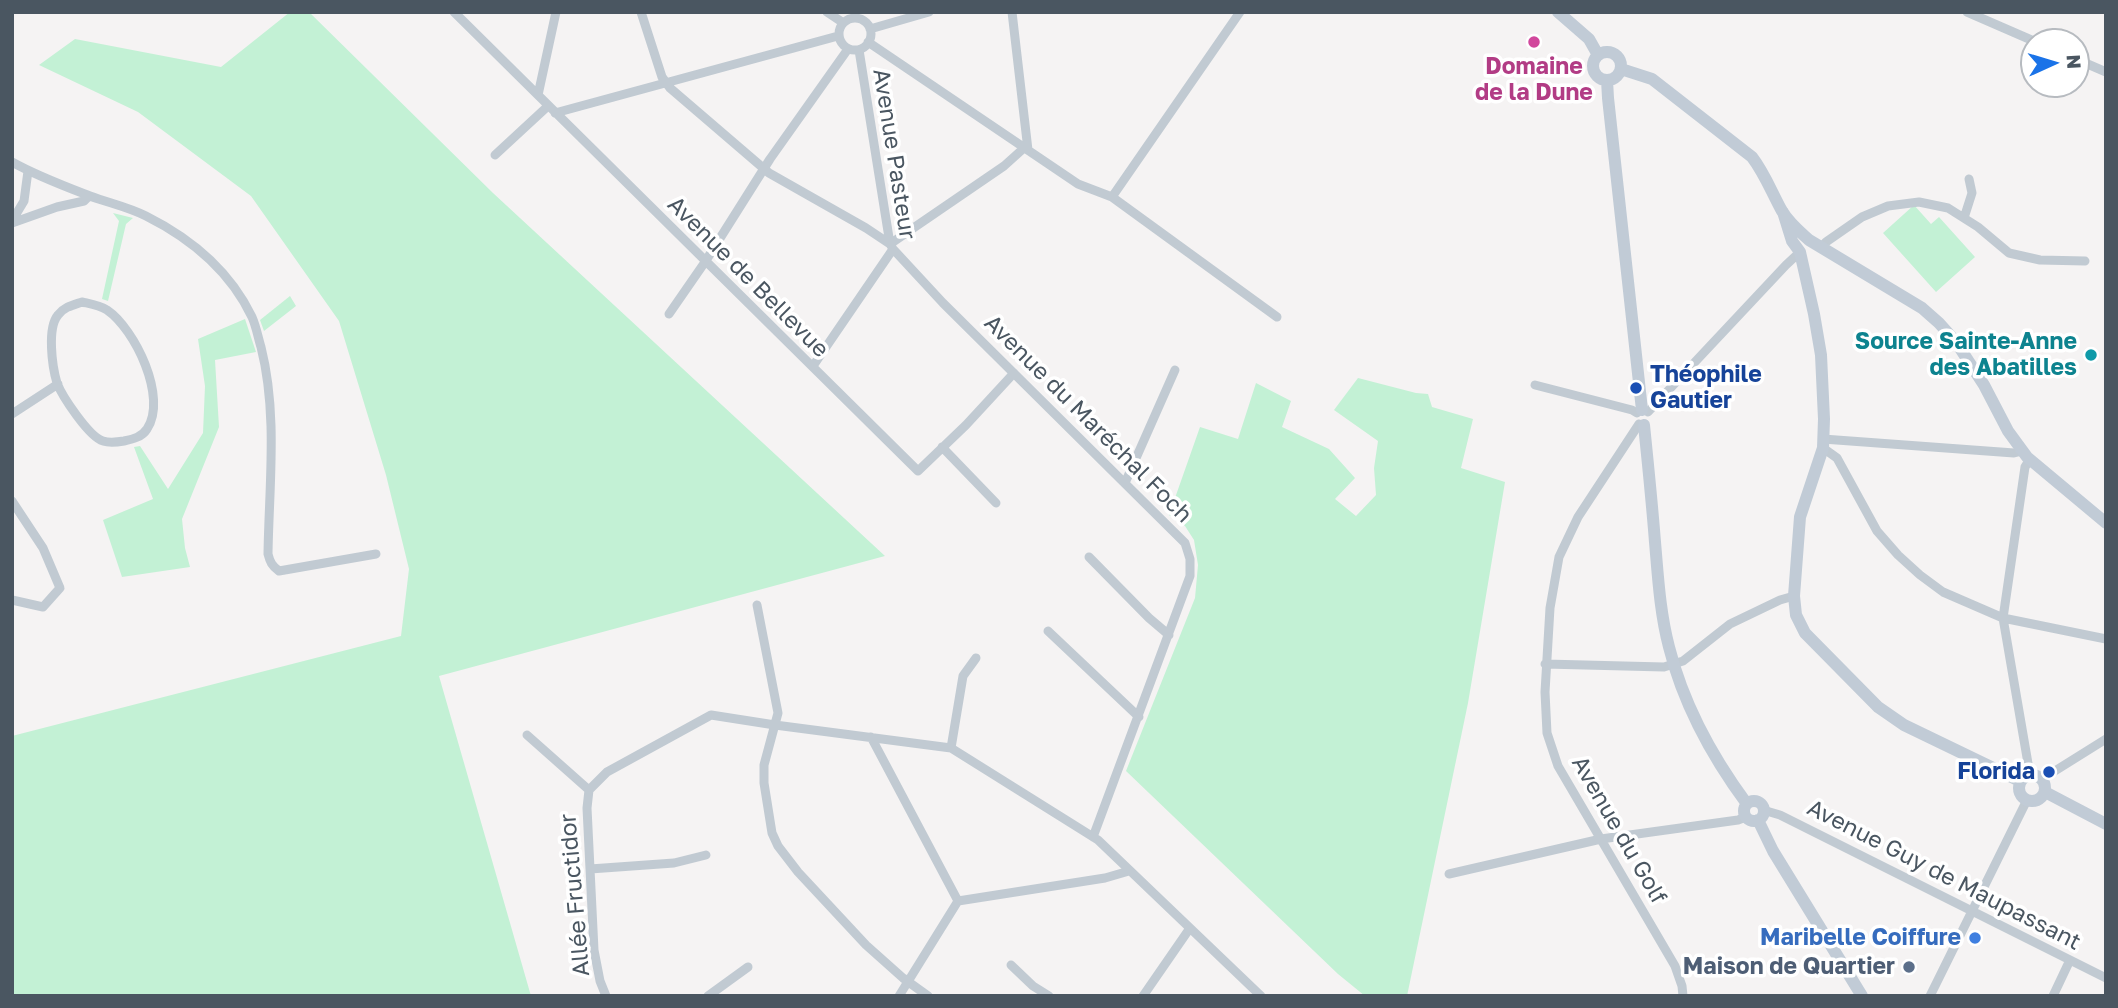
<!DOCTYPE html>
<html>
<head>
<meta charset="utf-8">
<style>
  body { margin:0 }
  #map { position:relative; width:2118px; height:1008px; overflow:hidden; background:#f5f3f3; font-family:"Golos Text",sans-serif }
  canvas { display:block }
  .frame { position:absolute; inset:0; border:14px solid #4a5661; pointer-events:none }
  .north { position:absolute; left:2020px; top:28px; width:70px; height:70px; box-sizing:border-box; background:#fff; border:2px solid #b7bbc0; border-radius:50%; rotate:86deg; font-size:19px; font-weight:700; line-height:28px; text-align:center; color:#4a5661 }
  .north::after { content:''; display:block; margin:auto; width:24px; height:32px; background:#1a73e8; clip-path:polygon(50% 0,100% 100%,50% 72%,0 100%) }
</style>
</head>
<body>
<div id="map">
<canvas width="2118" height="1008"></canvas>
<div class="frame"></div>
<div class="north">N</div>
</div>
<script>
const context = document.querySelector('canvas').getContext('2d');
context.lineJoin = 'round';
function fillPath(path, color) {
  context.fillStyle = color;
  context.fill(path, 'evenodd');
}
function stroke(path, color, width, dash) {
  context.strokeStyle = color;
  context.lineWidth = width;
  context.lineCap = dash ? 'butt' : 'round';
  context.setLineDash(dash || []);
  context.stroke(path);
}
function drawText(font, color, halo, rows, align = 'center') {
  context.font = font + ' "Golos Text",sans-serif';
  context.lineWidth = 7;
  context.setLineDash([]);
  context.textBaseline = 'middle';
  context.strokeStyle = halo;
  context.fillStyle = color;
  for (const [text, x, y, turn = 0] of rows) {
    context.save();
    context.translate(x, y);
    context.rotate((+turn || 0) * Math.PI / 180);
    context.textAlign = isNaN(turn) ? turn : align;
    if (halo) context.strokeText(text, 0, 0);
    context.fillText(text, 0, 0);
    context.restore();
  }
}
const green = new Path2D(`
  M290,12H309L493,193L885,556L439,676L531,996H12V736L401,636L409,569L386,475L339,321L251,196L138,112L39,65L75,39L221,67Z
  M1914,205L1931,224L1939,217L1975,257L1936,292L1883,233Z
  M113,213L133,218L126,224L108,301L102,299L119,221Z
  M290,296L296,306L264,331L260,320Z
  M245,319L256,352L215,360L219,427L182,519L185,548L190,567L122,577L103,520L153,499L134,447L140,446L168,489L203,433L205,386L198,339Z
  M1358,378L1416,393L1428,394L1432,407L1473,419L1461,468L1505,482L1468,703L1407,996H1365L1338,974L1126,771L1195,598L1198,565L1194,540L1185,526L1169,515L1200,427L1238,439L1256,383L1291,401L1282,427L1329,449L1355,478L1335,499L1356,516L1376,495L1374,468L1378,441L1334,410Z`);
const street = new Path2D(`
  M454,12L918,471L966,425L1014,373
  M641,12L662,77L670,88L769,173L866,228L890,244L1004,166L1024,148
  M827,12L842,22
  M1012,12L1028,150
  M1967,12L2036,42
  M839 34a16 16 0 1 1 32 0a16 16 0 1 1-32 0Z
  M870,29L929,12
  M868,42L1078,184L1112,197L1277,317
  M2076,59L2106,72
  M538,95L556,12
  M555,113L838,36
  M495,155L548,106
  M12,162C37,176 64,186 90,196C109,203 128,207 146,216C190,238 230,271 252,317C256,326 258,337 261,347C278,414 269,486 268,554C270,562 272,566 279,571L376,554
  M1112,197L1240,12
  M1964,218L1972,193L1969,179
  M12,221L24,201L28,171
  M12,223L57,207L84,201L89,196
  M1821,248L1826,242L1862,217L1888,206L1919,202L1948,208L1978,227L2009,253L2040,260L2085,261
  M893,249L943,303L1185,543L1190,559V576L1093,837
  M82,302C91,304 99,305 107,310C135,329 168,398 147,429C142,437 133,439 124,441C118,442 109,443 103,441C89,437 62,396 57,383C52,366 47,328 58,315C64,307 73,305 82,302Z
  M669,314L705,262L770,159L848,49
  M813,366L893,249L890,244L859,50
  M1535,385L1632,410L1637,413
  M1648,412L1786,265L1800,252
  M12,414L58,384
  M1639,424L1578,517L1559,557L1550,608L1545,692L1547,733L1558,766L1675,966L1682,986L1683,996
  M1823,439L2014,453L2022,451
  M942,447L996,503
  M1823,448L1837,458L1877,531L1898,555L1920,575L1943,592L2003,618L2106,639
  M2030,459L2025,467L2003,618L2030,775
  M1125,483L1175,370
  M12,501L43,548L60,588L43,607L12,600
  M1089,557L1149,618L1169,635
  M757,605L778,713L764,765V783L772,833L778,846L798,872L866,945L903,978L928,996
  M1048,631L1139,717
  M1545,664L1664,667L1683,661L1730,624L1780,600L1794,596
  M527,735L589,790
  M871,737L958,901
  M951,748L963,676L976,658
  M2042,779L2106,739
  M1763,810L1780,815L2106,978
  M590,869L674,863L706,855
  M1449,874L1601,839L1738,820L1746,817
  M1011,965L1033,986L1049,996
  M606,996L600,981L594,950L587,808L589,790L607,772L711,715L775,725L951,748L1098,840L1261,996
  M708,996L748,967
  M899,996L958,901L1105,878L1129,871
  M1143,996L1190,928
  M1930,996L2027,800
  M2053,996L2070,960`);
const secondary = new Path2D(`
  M1558,12L1589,39L1598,55
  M1593 66a14 14 0 1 1 28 0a14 14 0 1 1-28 0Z
  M1621,69L1652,79L1752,157C1765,174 1772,193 1782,211C1789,223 1799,231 1809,240L1922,308L1939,323L1956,342L1984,385L2008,431L2027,457L2106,523
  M1607,80L1608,98L1642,410
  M1783,212L1792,241L1800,252L1814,314L1821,355L1824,419L1823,448L1800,517L1794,596L1796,615L1805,633L1878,707L1904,725L2020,781
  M1644,425C1648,464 1652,503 1655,542C1658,577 1660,613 1669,647C1683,703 1713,758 1747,804
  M2019 788a13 13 0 1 1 26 0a13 13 0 1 1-26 0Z
  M2045,792L2106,824
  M1744 811a10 10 0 1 1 20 0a10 10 0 1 1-20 0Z
  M1758,820L1773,851L1862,996`);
const markers = [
  [1534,42,7,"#d1479c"],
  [2091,355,7,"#0f9aa8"],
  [1636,388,7,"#1a4fb4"],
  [2049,772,7,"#1a4fb4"],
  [1975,938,7,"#3f7fe0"],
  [1909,967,7,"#5c6f8a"]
];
const hotelNames = [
  ["Domaine",1534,67],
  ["de la Dune",1534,93]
];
const streetNames = [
  ["Avenue Pasteur",894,154,81],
  ["Avenue de Bellevue",748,277,45],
  ["Avenue du Maréchal Foch",1088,419,45],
  ["Avenue du Golf",1619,830,60],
  ["Avenue Guy de Maupassant",1944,875,27],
  ["Allée Fructidor",575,895,-95]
];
const cultureNames = [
  ["Source Sainte-Anne",2077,342],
  ["des Abatilles",2077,368]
];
const transitNames = [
  ["Théophile",1650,375],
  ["Gautier",1650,401],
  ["Florida",2035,772,"right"]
];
const shopNames = [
  ["Maribelle Coiffure",1961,938]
];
const serviceNames = [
  ["Maison de Quartier",1895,967]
];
fillPath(green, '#c3f1d5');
stroke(street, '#c1cad2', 9);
stroke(secondary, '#c1cbd6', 12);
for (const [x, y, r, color] of markers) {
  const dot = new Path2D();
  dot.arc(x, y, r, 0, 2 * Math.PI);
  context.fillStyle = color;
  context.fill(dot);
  stroke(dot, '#fff', 2.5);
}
drawText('bold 23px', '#b23c85', '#fff', hotelNames);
drawText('23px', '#4a5661', '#fff', streetNames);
drawText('bold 23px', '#0d838f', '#fff', cultureNames, 'right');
drawText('bold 23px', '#164399', '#fff', transitNames, 'left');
drawText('bold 23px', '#366cbe', '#fff', shopNames, 'right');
drawText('bold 23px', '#4e5e75', '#fff', serviceNames, 'right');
</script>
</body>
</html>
